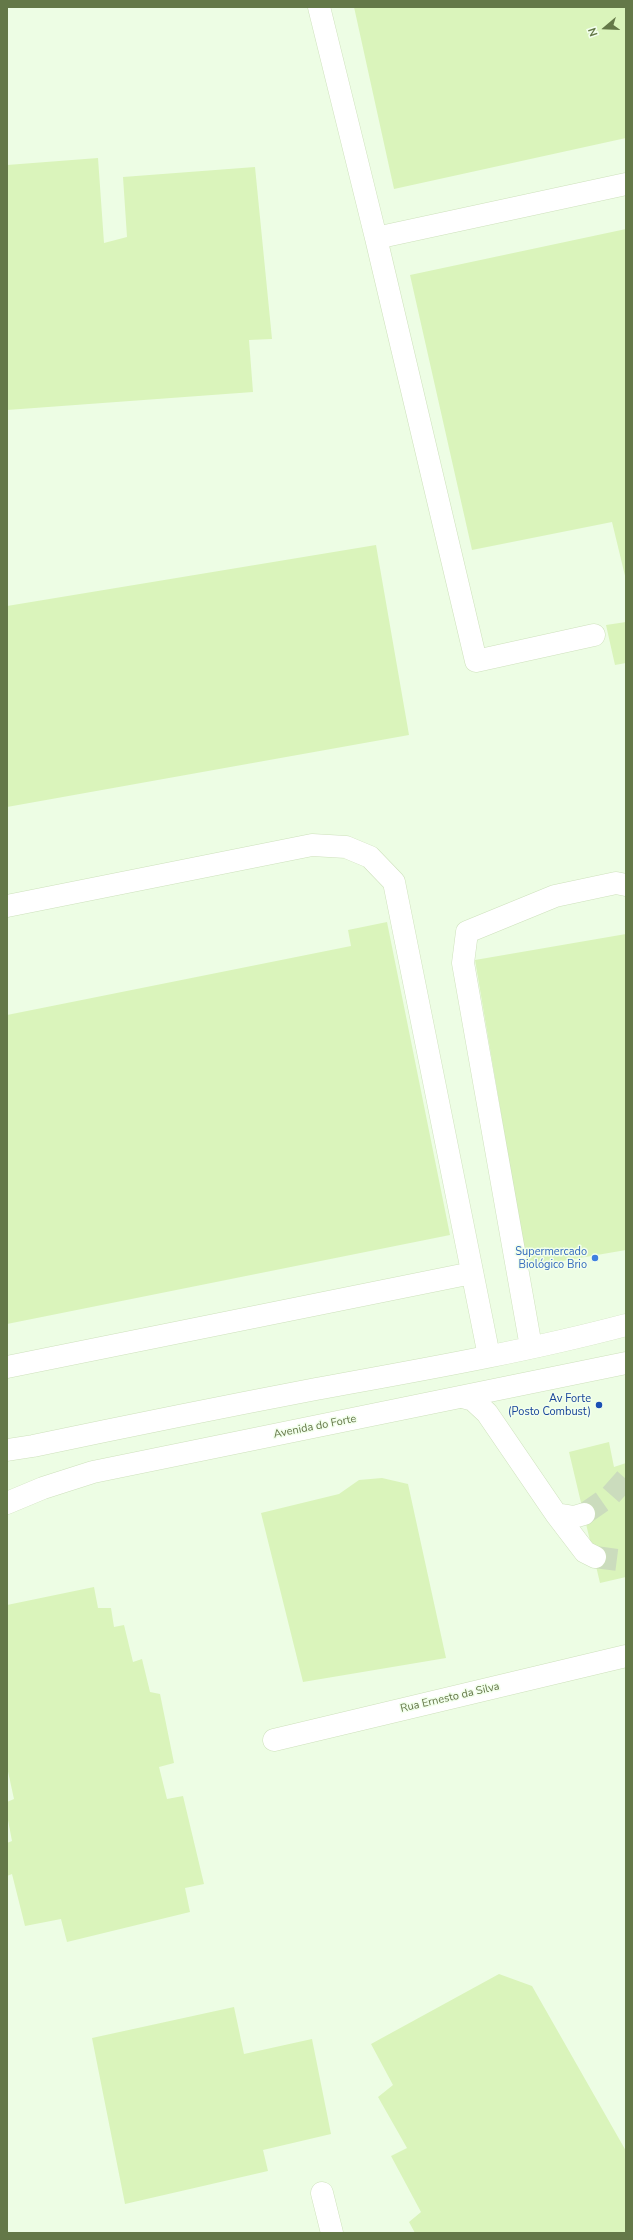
<!DOCTYPE html>
<html>
<head>
<meta charset="utf-8">
<style>
  body { margin:0 }
  #map { position:relative; width:633px; height:2240px; overflow:hidden; background:#edfde4; font-family:"Nunito Sans",sans-serif }
  canvas { display:block }
  .frame { position:absolute; inset:0; border:8px solid #647848; pointer-events:none }
  .north { position:absolute; left:585px; top:8px; width:40px; height:40px; -webkit-text-stroke:3px #f2ffec; paint-order:stroke; rotate:251deg; font-size:11px; font-weight:700; line-height:16px; text-align:center; color:#647848 }
  .north::after { content:''; display:block; margin:auto; width:14px; height:18px; background:#647848; clip-path:polygon(50% 0,100% 100%,50% 72%,0 100%) }
</style>
</head>
<body>
<div id="map">
<canvas width="633" height="2240"></canvas>
<div class="frame"></div>
<div class="north">N</div>
</div>
<script>
const context = document.querySelector('canvas').getContext('2d');
context.lineJoin = 'round';
function fillPath(path, color) {
  context.fillStyle = color;
  context.fill(path, 'evenodd');
}
function stroke(path, color, width, dash) {
  context.strokeStyle = color;
  context.lineWidth = width;
  context.lineCap = dash ? 'butt' : 'round';
  context.setLineDash(dash || []);
  context.stroke(path);
}
function drawText(font, color, halo, rows, align = 'center') {
  context.font = font + ' "Nunito Sans",sans-serif';
  context.lineWidth = 3;
  context.setLineDash([]);
  context.textBaseline = 'middle';
  context.strokeStyle = halo;
  context.fillStyle = color;
  for (const [text, x, y, turn = 0] of rows) {
    context.save();
    context.translate(x, y);
    context.rotate((+turn || 0) * Math.PI / 180);
    context.textAlign = isNaN(turn) ? turn : align;
    if (halo) context.strokeText(text, 0, 0);
    context.fillText(text, 0, 0);
    context.restore();
  }
}
const building = new Path2D(`
  M354,7H626V138L394,189Z
  M98,158L104,243L127,237L123,177L255,167L272,339L249,340L253,392L7,410V165Z
  M626,229V580L612,522L472,550L410,275Z
  M376,545L409,735L7,807V606Z
  M626,622V663L615,665L606,625Z
  M387,922L450,1235L7,1324V1015L351,946L348,930Z
  M626,934V1250L527,1267L475,960Z
  M609,1442L614,1467L626,1463V1577L600,1583L569,1452Z
  M382,1478L408,1484L446,1658L303,1682L261,1513L339,1494L359,1480Z
  M94,1587L98,1608H111L114,1627L124,1625L133,1662L142,1659L150,1692L160,1694L174,1763L159,1767L167,1799L183,1796L204,1884L185,1888L190,1912L67,1942L61,1919L25,1926L12,1874L7,1876V1843L12,1841L7,1815V1802L14,1799L7,1767V1605Z
  M499,1974L532,1986L626,2151V2233H415L409,2222L421,2212L391,2156L407,2148L378,2097L393,2085L371,2044Z
  M234,2007L244,2054L312,2039L331,2134L263,2150L268,2171L125,2204L92,2038Z`);
const minorTunnel = new Path2D(`
  M584,1514L610,1496L626,1478
  M595,1557L626,1561`);
const minor = new Path2D(`
  M319,7L376,238L626,184
  M376,238L476,661L594,635
  M7,906L312,845L346,847L370,857L394,882L489,1356
  M531,1347L463,963L467,932L555,896L616,883L626,885
  M7,1367L472,1273
  M462,1397L473,1400L487,1413L556,1514L574,1517L584,1514
  M7,1450L33,1446C128,1426 222,1407 316,1389C420,1370 524,1352 626,1325
  M7,1503L43,1488L93,1472L626,1363
  M556,1514L585,1552L595,1557
  M274,1740L626,1656
  M322,2193L332,2233`);
const markers = [
  [595,1258,4,"#3f7fe0"],
  [599,1405,4,"#1a4fb4"]
];
const shopNames = [
  ["Supermercado",587,1252],
  ["Biológico Brio",587,1265]
];
const transitNames = [
  ["Av Forte",591,1399],
  ["(Posto Combust)",591,1412]
];
const streetNames = [
  ["Avenida do Forte",315,1427,-11],
  ["Rua Ernesto da Silva",450,1698,-13]
];
fillPath(building, '#daf4bb');
stroke(minorTunnel, '#cbdcbd', 22, [22, 11]);
stroke(minor, '#cee1bc', 23);
stroke(minor, '#fff', 22);
for (const [x, y, r, color] of markers) {
  const dot = new Path2D();
  dot.arc(x, y, r, 0, 2 * Math.PI);
  context.fillStyle = color;
  context.fill(dot);
  stroke(dot, '#f2ffec', 1.5);
}
drawText('11px', '#366cbe', '#f2ffec', shopNames, 'right');
drawText('11px', '#164399', '#f2ffec', transitNames, 'right');
drawText('11px', '#647848', '#f2ffec', streetNames);
</script>
</body>
</html>
